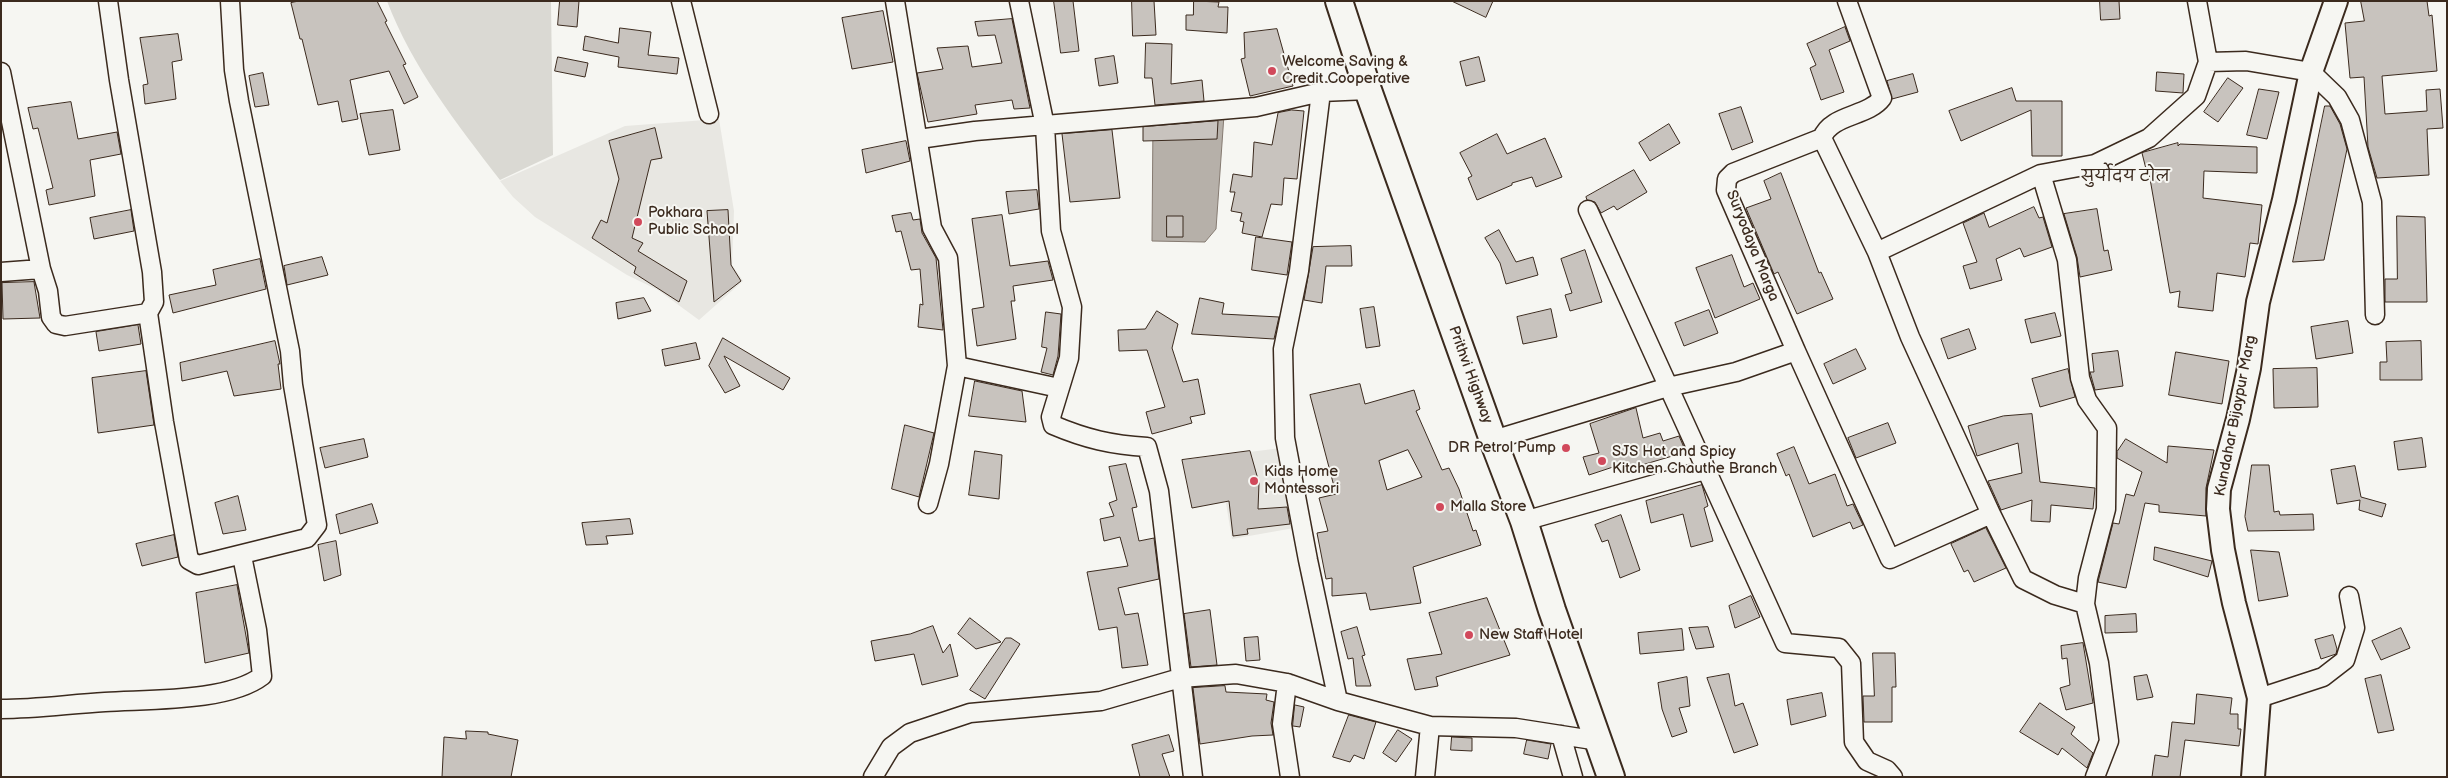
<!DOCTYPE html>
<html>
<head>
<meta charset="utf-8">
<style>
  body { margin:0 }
  #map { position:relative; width:2448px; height:778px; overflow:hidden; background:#f6f6f2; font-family:"Balsamiq Sans",sans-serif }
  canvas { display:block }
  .frame { position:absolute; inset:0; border:2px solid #3b2a1e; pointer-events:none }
</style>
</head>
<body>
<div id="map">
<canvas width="2448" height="778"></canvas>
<div class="frame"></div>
</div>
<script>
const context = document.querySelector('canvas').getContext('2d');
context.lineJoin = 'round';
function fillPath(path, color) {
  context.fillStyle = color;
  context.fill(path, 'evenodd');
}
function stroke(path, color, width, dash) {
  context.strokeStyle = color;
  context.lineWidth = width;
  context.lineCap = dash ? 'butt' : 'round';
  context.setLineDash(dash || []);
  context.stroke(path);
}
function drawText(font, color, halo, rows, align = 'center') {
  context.font = font + ' "Balsamiq Sans","Playpen Sans Deva",sans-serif';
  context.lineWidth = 4;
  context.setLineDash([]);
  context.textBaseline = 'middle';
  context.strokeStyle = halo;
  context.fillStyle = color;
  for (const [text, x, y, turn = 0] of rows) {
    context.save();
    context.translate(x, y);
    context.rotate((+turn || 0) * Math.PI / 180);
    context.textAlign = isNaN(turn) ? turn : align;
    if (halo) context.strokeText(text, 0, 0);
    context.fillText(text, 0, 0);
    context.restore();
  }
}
const built = new Path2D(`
  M719,119L734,211L732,265L743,281L699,320L658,290L627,275L535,217L513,197L500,181L625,126Z
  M1281,448L1294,528L1232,539L1218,456Z`);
const green = new Path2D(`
  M387,1H551L553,155L500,180C457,124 412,67 387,1Z`);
const water = new Path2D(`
  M1224,115L1216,229L1205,242L1152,241L1153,118Z`);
const building = new Path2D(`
  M299,1H377L387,21L385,22L406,64L403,65L418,97L404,104L389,71L350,80L358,119L342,122L338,101L318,105L302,39H300L291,3Z
  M560,1H579L577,27L558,25Z
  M1054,1H1073L1079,51L1061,53Z
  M1132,1H1154L1156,35L1133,36Z
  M1194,1L1219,2L1218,7H1228L1227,33L1186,30V15H1193Z
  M1452,1H1493L1486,17Z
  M2100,1H2119L2120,19L2101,20Z
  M2361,1H2427L2429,16L2432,15L2437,71L2382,76L2385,114L2427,111L2426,90L2440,89L2443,128L2427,129L2429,175L2377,178L2368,147L2364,77L2350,78L2345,23L2364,21Z
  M883,11L893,62L852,69L842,18Z
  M1012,19L1030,108L1014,109L1012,100L975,105L977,114L928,122L917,73L943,69L937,48L968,46L972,67L1002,63L995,35L978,36L975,22Z
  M1845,27L1850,41L1829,50L1844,92L1821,100L1810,68L1816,65L1807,44Z
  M620,28L651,32L648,55L679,58L677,74L618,67L619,57L583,50L585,36L618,43Z
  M1277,29L1293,86L1250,96L1241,59L1245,58L1244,33Z
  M178,34L182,60L172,62L176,99L145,104L143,85L148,84L140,38Z
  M1146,43L1172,44L1171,84L1202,80L1204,101L1155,105L1152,78H1145Z
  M1114,56L1118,83L1099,86L1095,59Z
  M558,57L588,63L585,77L555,71Z
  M1479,57L1485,81L1466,86L1460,62Z
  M2157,72L2184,74L2183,93L2156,91Z
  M263,73L269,105L255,107L249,76Z
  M1913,74L1918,92L1892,99L1887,81Z
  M2228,78L2243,88L2218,122L2204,112Z
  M2012,88L2016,101H2062V156H2032L2031,110L1961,141L1949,111Z
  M2259,89L2279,92L2267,139L2247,135Z
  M71,102L78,139L117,132L121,154L90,160L95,196L49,205L46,190L53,188L38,128L33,129L28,108Z
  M2325,106H2330L2340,124L2347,149L2324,260L2293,262Z
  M1741,107L1753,142L1732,150L1719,114Z
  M393,110L400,150L369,155L360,114Z
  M1292,110L1304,111L1297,179L1284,178L1282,205L1271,204L1262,237L1242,233L1244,222L1240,221L1242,213L1231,211L1235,192H1230L1233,174L1252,177L1254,142L1272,145L1278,113Z
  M1218,121L1217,139L1143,141V127Z
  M1669,124L1680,143L1650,161L1639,143Z
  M655,128L662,158L651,160L632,238L643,243L638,251L687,281L679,302L634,273L636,267L592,238L601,220L607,223L619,179L609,141Z
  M1112,130L1120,198L1070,202L1062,134Z
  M1497,134L1507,154L1545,138L1562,177L1536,187L1532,177L1512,183V185L1477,200L1468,178L1472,176L1460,153Z
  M906,141L910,161L866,173L862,150Z
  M2178,143V146L2180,144L2257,147V173L2204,171L2203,198L2262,205L2258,244L2250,243L2245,277L2217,273L2213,311L2178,307L2180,291L2170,293L2149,173H2147L2142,153Z
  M1634,170L1647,192L1617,210L1614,206L1601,213L1595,202L1587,200L1586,197Z
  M1781,173L1819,273L1821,272L1833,299L1797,314L1778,272L1774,274L1746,208L1771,199L1764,181Z
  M1037,190L1039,209L1009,214L1006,192Z
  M2034,207L2039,218L2043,217L2052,247L2024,257L2020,248L1996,259L2002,280L1970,289L1963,266L1977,262L1963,223L1984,213L1989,227Z
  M2097,209L2104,251L2108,250L2112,270L2080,277L2077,257L2064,214Z
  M131,210L134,231L94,239L90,218Z
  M728,210L731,265L741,281L714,302L707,211Z
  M911,213L913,220L920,219L922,233L936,258L943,330L918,327L920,304L923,305L920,269L911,270L901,231L896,232L892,216Z
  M1002,215L1010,266L1048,261L1053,280L1013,286L1015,301H1011L1016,339L977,346L972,309L984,307L972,219Z
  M1167,216H1183V237H1167Z
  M2397,216L2425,217L2427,302H2385V279H2397Z
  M1499,230L1516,262L1533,257L1538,275L1506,284L1500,263L1485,238Z
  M1256,237L1292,242L1287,275L1252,270Z
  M1351,246L1352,266H1326L1322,303L1304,300L1313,247Z
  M1585,250L1602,302L1570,311L1565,295L1572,293L1561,259Z
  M1732,255L1744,287L1753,283L1760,299L1715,318L1696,268Z
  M322,257L328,275L287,285L284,266Z
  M260,259L266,289L173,313L169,295L216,285L213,270Z
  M34,282L40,318L3,319L2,283Z
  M644,298L651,311L618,319L616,303Z
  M1200,298L1224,303L1222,314L1279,317L1274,339L1192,334Z
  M1374,307L1380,346L1366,348L1360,309Z
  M1551,309L1557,337L1523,344L1517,317Z
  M1709,310L1718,333L1684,346L1675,323Z
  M1157,311L1178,324L1172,348L1183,382L1198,379L1205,414L1190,417L1192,423L1152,434L1146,412L1165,407L1147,350L1119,351L1118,330L1145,329Z
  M1046,312L1061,314L1058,356L1053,375L1041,372L1047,348L1042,347Z
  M2055,313L2061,336L2031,343L2025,320Z
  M2348,321L2353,353L2316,359L2311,327Z
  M138,325L141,344L99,351L96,332Z
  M1969,329L1976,349L1948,359L1941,339Z
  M723,338L790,378L783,390L724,356L740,386L725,393L709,366Z
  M275,341L280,364H278L281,389L234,396L227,371L182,381L180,363Z
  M2421,341L2422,380H2380V362H2387L2386,342Z
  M696,343L700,359L665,366L662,350Z
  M1856,349L1866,369L1833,384L1824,364Z
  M2118,351L2123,386L2095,390L2090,372H2094L2092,354Z
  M2176,352L2229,361L2222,404L2169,395Z
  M2317,368L2318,407L2274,408L2273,369Z
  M2068,369L2075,397L2040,407L2032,379Z
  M146,371L154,425L98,433L92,378Z
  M975,381L1022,391L1026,422L969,416Z
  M1360,384L1365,404L1414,390L1420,409L1416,411L1442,470L1449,468L1459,489L1473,531L1476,530L1481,545L1413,567L1421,603L1370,610L1366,593L1332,596V578L1326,579L1317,533L1328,531L1319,498L1336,494L1310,395ZM1408,450L1422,477L1387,490L1379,461Z
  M1636,408L1643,438L1660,433L1663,441L1679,436L1686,452L1625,470L1622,464L1589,475L1583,457L1599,453L1590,424Z
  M2032,414L2040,482L2095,488L2093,509L2051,505L2050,522L2031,521L2032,500L2001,510L1988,481L2022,473L2018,443L1977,456L1968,426L2003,416Z
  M1888,423L1896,443L1856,458L1848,438Z
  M905,425L934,433L919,497L892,489Z
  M2422,438L2426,467L2398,470L2394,442Z
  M364,439L368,457L325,468L320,448Z
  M2126,439L2167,463L2168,446L2214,450L2206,488V516L2159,512V505L2145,503L2126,588L2098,582L2113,523L2119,524L2126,494L2134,496L2142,472L2117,458V452Z
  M1794,447L1809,484L1835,474L1847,506L1853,504L1863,525L1853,529L1850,522L1813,537L1789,474L1786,476L1777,454Z
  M975,451L1002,455L999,499L969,495Z
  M1250,451L1259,483L1258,509L1287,507L1290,524L1247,529L1248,534L1233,536L1229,501L1192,508L1182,460Z
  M1126,464L1137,507L1132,508L1139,541L1154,538L1159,579L1118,588L1125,615L1138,613L1148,665L1122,668L1117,627L1099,630L1087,572L1128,566L1120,537L1104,541L1100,519L1114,516L1109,503L1117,500L1109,467Z
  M2252,465H2269L2274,512L2279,511L2280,515L2313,514L2314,530L2248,531L2245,517Z
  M2355,466L2361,497L2386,504L2382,517L2359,510L2360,500L2337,504L2331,470Z
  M1702,485L1708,506L1704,508L1713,541L1691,547L1683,514L1651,523L1646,501Z
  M238,496L246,530L223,534L215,503Z
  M372,504L378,523L340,534L336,515Z
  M1621,515L1640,570L1620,578L1608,540L1602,542L1595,525Z
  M630,519L633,534L606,536L608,544L586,545L582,523Z
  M1986,528L2006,568L1974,582L1968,570L1964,572L1951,544Z
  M174,535L178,557L142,566L136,544Z
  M336,541L341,575L324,581L318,545Z
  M2155,547L2212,561L2208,577L2154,560Z
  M2251,550L2279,552L2288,596L2259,601Z
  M237,585L249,653L205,663L196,593Z
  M1751,596L1760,617L1735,628L1729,606Z
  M1487,598L1510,655L1436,677L1438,686L1415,690L1407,659L1442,654L1429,613Z
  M1210,610L1217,665L1191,667L1184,614Z
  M2136,614L2137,632L2105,633V616Z
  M970,618L1001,642L976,649L958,634Z
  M933,626L943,653L950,644L958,676L922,685L914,654L875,661L871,641L910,634Z
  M1357,627L1365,655L1362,656L1371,686H1356L1353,658L1348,659L1341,632Z
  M1708,627L1714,647L1696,649L1689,628Z
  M2401,628L2410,648L2381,660L2372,641Z
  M1682,629L1684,650L1640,654L1638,633Z
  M2333,635L2337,649L2336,654L2321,659L2315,640Z
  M1258,637L1260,660L1246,661L1244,638Z
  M1006,638H1011L1020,644L985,699L970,690Z
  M2083,643L2093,703L2066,710L2060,688L2070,685L2067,658L2062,659L2061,646Z
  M1873,653H1895L1896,687H1892V722H1864L1863,696H1874Z
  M1729,674L1735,706L1743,703L1758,745L1734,753L1707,678Z
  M2147,675L2153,697L2137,700L2134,677Z
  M2381,675L2394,730L2378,733L2365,679Z
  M1687,677L1690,706L1679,708L1687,732L1672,737L1662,709L1658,683Z
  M1225,686L1226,692L1267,694L1266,700L1274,702L1271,723L1273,735L1252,736L1200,744L1193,688Z
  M1822,693L1826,716L1791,725L1787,700Z
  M2197,694L2232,698L2230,714H2238V729H2241L2239,746L2185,740L2180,777H2152L2155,755L2168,757L2172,722L2194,724Z
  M2040,703L2075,727L2071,734L2093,753L2087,768L2062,748L2058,755L2020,732Z
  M1295,705L1304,707L1300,727L1293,726Z
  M1349,715L1376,722L1364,759L1354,755L1350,762L1333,757Z
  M1398,730L1412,739L1396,762L1383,753Z
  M466,731L488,732V734L518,740L511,777H442L444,737L466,739Z
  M1169,735L1174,751L1162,754L1170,777H1140L1132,745Z
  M1452,737L1472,738V751L1451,750Z
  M1527,740L1551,744L1548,759L1524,754Z`);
const minor = new Path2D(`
  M108,1L119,80L152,272L154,302L148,313L164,422L189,560L198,565L307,538L317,525L293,385L290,351L239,101L234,70L230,1
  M681,1L709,114
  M895,1L932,228L948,258L957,366L939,464L928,504
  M1019,1L1045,126L1051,231L1072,307L1069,358L1051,417L1053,425C1086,439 1112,445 1147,447L1159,491L1193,777
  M2208,62L2246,61L2311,72L2337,97L2350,120L2372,202L2375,315
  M1,72L41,269L1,272
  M1321,92L1299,271L1283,349L1285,438L1308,560L1338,701
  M1822,138C1831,114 1868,117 1882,98L1847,1
  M919,139L975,131L1256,107L1321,92L1368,90
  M2041,174L2067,260L2080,378L2087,400L2107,428L2106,509L2088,578L2085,604
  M1588,210L1785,643L1839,648L1851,663L1854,742L1867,761L1887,770L1893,777
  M41,269L48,291L51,317L56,324L65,326L148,313
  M1796,351L1890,559L1991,514L1910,337L1877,252
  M957,366L1059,388
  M1493,440L1668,387L1736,372L1796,351L1726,190L1727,179L1733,173L1822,138L1877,252L2041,174L2095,164L2149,138L2196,96L2208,62L2197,1
  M1991,514L2023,579L2055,595L2085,604L2099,663L2109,741L2095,777
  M1524,521L1705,470
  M1287,683L1282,724L1290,777
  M2259,698L2323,677L2345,660L2355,628L2349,596
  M1,709C36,709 70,704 105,702C148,699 228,702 262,676L257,630L242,556
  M1561,735L1573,777
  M873,777L891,747L910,733L970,713L1101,701L1180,678L1236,674L1287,683L1338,701L1430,726L1516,728L1599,741
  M1425,777L1430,726`);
const major = new Path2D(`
  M2253,777L2259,698L2234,603L2223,550L2218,509L2219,489L2238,419L2249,368L2258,302L2284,200L2311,72L2336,1`);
const highway = new Path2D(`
  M1339,1L1368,90L1493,440L1524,521L1552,610L1611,777`);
const markers = [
  [1272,71,5,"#d1495b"],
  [638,222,5,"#d1495b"],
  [1566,448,5,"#d1495b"],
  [1602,461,5,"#d1495b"],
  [1254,481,5,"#d1495b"],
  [1440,507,5,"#d1495b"],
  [1469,635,5,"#d1495b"]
];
const poiNames = [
  ["Welcome Saving &",1282,62],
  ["Credit Cooperative",1282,79],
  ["Pokhara",648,213],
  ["Public School",648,230],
  ["DR Petrol Pump",1556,448,"right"],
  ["SJS Hot and Spicy",1612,452],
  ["Kitchen Chauthe Branch",1612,469],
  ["Kids Home",1264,472],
  ["Montessori",1264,489],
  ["Malla Store",1450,507],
  ["New Staff Hotel",1479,635]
];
const streetNames = [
  ["Suryodaya Marga",1752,246,68],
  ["Prithvi Highway",1470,375,70],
  ["Kundahar Bijaypur Marg",2236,416,-79]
];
const neighbourhoodNames = [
  ["सुर्योदय टोल",2125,177]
];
fillPath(built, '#e8e7e2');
fillPath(green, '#dad9d3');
fillPath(water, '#b6b0a9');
stroke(water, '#857a71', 1);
fillPath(building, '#c8c3be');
stroke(building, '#3b2a1e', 1);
stroke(minor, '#3b2a1e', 21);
stroke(major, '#3b2a1e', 26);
stroke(highway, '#3b2a1e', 30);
stroke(minor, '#f6f6f2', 18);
stroke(major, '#f6f6f2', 22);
stroke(highway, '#f6f6f2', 26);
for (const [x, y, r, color] of markers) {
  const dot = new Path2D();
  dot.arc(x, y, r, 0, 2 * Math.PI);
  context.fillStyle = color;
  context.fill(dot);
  stroke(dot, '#f6f6f2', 2);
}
drawText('15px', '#3b2a1e', '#f6f6f2', poiNames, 'left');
drawText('15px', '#3b2a1e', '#f6f6f2', streetNames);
drawText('16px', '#3b2a1e', '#f6f6f2', neighbourhoodNames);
</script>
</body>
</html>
